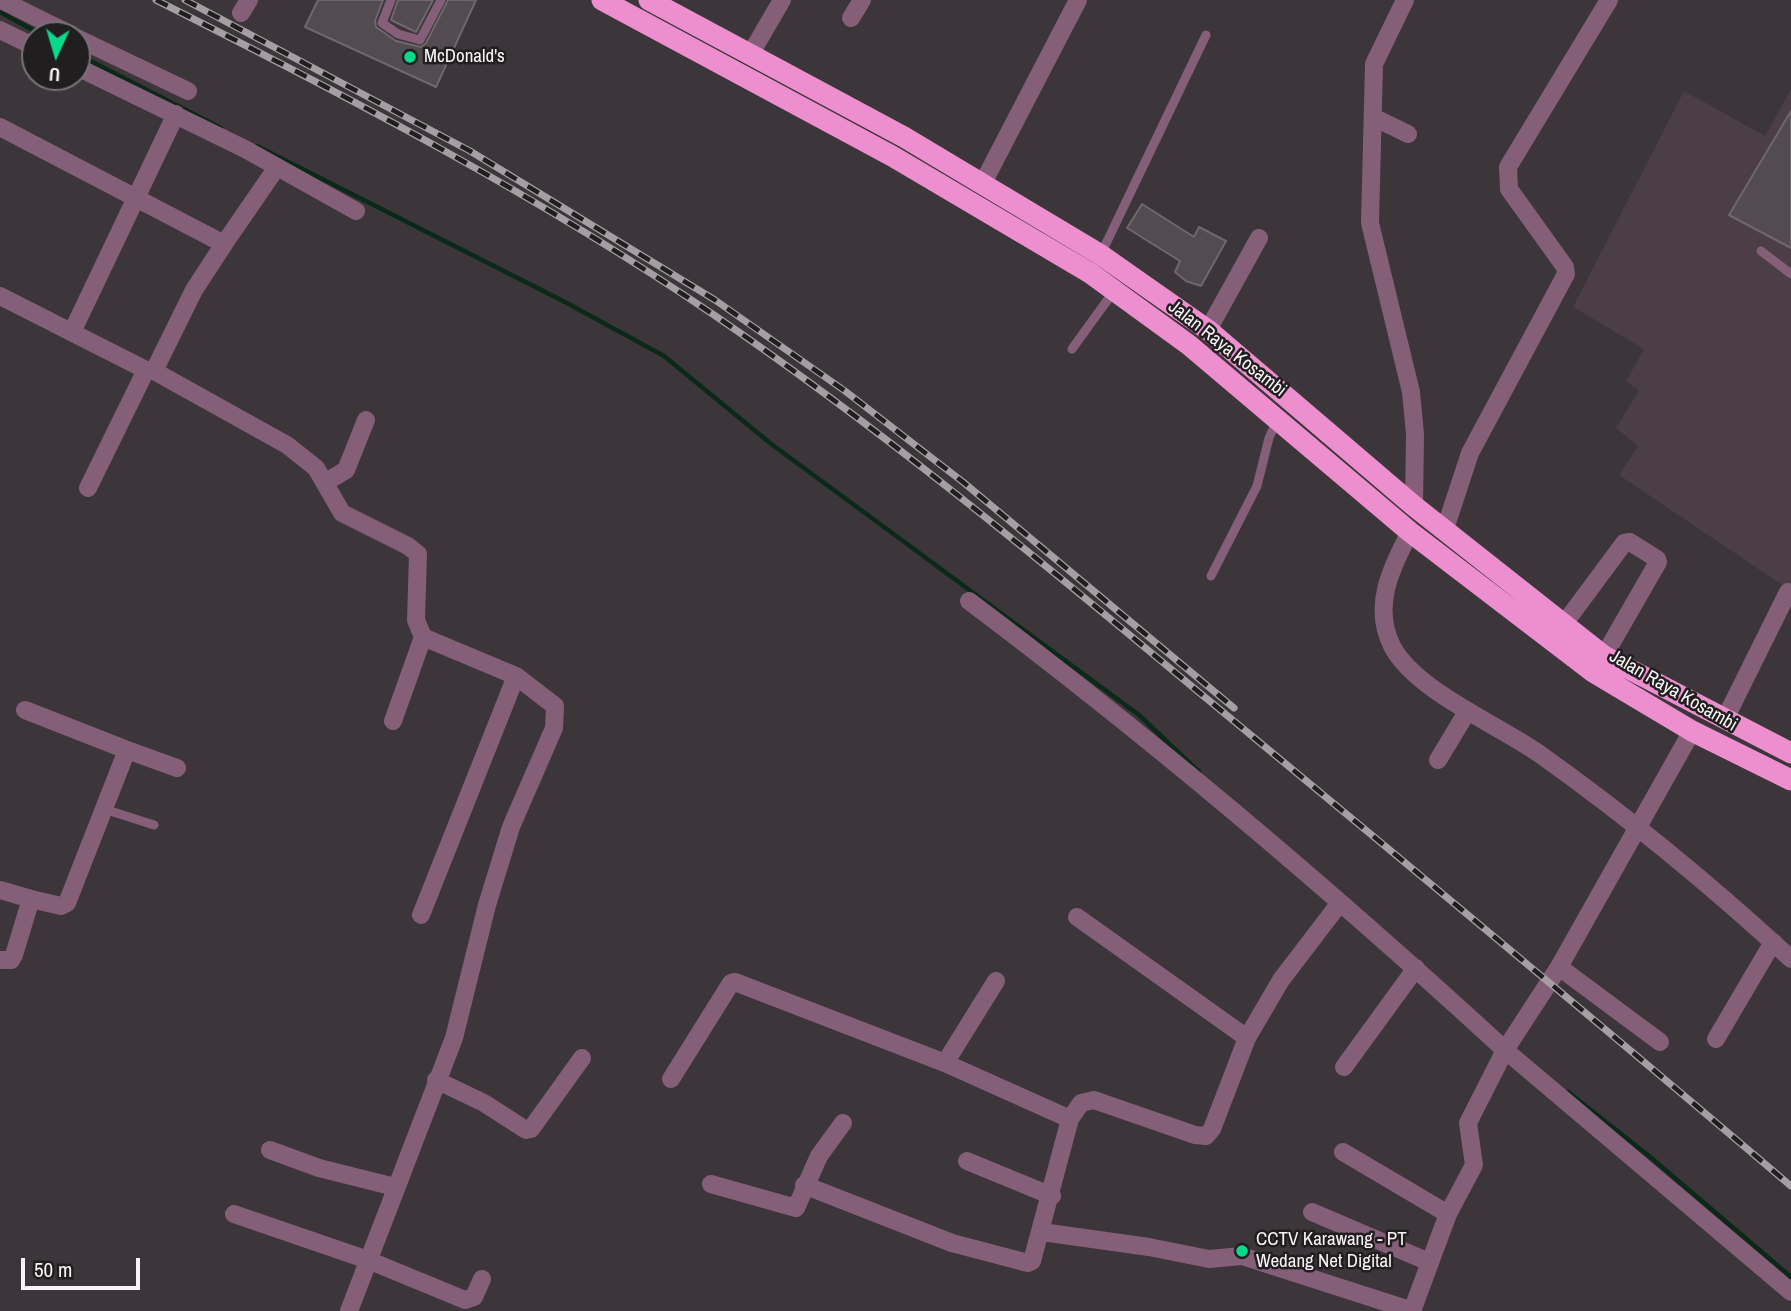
<!DOCTYPE html>
<html>
<head>
<meta charset="utf-8">
<style>
  body { margin:0 }
  #map { position:relative; width:1791px; height:1311px; overflow:hidden; background:#3c3539; font-family:"Archivo Narrow",sans-serif }
  canvas { display:block }
  .north { position:absolute; left:21px; top:21px; width:70px; height:70px; box-sizing:border-box; background:#211e20; border:2px solid #777376; border-radius:50%; rotate:184deg; font-size:19px; font-weight:700; line-height:28px; text-align:center; color:#f8f3f6 }
  .north::after { content:''; display:block; margin:auto; width:24px; height:32px; background:#08d98b; clip-path:polygon(50% 0,100% 100%,50% 72%,0 100%) }
  .scale { position:absolute; left:21px; top:1258px; width:119px; height:32px; box-sizing:border-box; border:4px solid #f8f3f6; border-top:0; padding-left:9px; font-size:21px; line-height:24px; white-space:nowrap; color:#f8f3f6; -webkit-text-stroke:5px #211e20; paint-order:stroke }
</style>
</head>
<body>
<div id="map">
<canvas width="1791" height="1311"></canvas>
<div class="north">U</div>
<div class="scale">50 m</div>
</div>
<script>
const context = document.querySelector('canvas').getContext('2d');
context.lineJoin = 'round';
function fillPath(path, color) {
  context.fillStyle = color;
  context.fill(path, 'evenodd');
}
function stroke(path, color, width, dash) {
  context.strokeStyle = color;
  context.lineWidth = width;
  context.lineCap = dash ? 'butt' : 'round';
  context.setLineDash(dash || []);
  context.stroke(path);
}
function drawText(font, color, halo, rows, align = 'center') {
  context.font = font + ' "Archivo Narrow",sans-serif';
  context.lineWidth = 5;
  context.setLineDash([]);
  context.textBaseline = 'middle';
  context.strokeStyle = halo;
  context.fillStyle = color;
  for (const [text, x, y, turn = 0] of rows) {
    context.save();
    context.translate(x, y);
    context.rotate((+turn || 0) * Math.PI / 180);
    context.textAlign = isNaN(turn) ? turn : align;
    if (halo) context.strokeText(text, 0, 0);
    context.fillText(text, 0, 0);
    context.restore();
  }
}
const built = new Path2D(`
  M1791,89V591L1619,475L1638,446L1616,428L1639,390L1626,381L1644,349L1573,307L1684,91L1765,136Z`);
const stream = new Path2D(`
  M0,12L42,35
  M77,54L221,128
  M257,146L565,302L664,356L770,443L1139,715L1199,772
  M1568,1092L1649,1156L1791,1277`);
const building = new Path2D(`
  M318,0H383L375,21L376,27L396,41L421,47L426,43L448,0H476L436,87L305,27Z
  M398,0H433L416,32L391,20Z
  M1791,111V248L1729,215Z
  M1142,204L1194,237L1199,227L1226,241L1201,286L1186,281L1175,272L1180,261L1127,228Z`);
const lane = new Path2D(`
  M391,0L382,23L398,34L420,40L441,0
  M1761,251L1791,274
  M1101,254L1206,35
  M1072,349L1114,291
  M1211,576L1257,486L1269,438L1277,420
  M104,809L154,825`);
const street = new Path2D(`
  M1,0L72,35
  M1405,0L1374,64L1370,223L1411,392L1415,434L1414,506
  M241,13L249,0
  M851,18L862,0
  M0,30L35,47
  M77,38L188,91
  M750,55L782,0
  M77,67L245,149L356,211
  M1373,117L1408,134
  M0,127L224,244L194,290L154,371
  M983,183L1078,0
  M224,244L277,167
  M0,296L146,370L154,371L287,445L316,468L342,513L408,546L418,554L416,620L423,637L516,676L555,706L554,728L511,827L487,905L454,1038L349,1311
  M1208,330L1259,238
  M72,332L176,114
  M326,482L346,470L366,420
  M88,488L146,370
  M1445,529L1470,453L1566,274L1565,267L1509,189L1508,167L1609,0
  M1410,532C1391,569 1372,606 1392,646C1415,691 1501,726 1541,755C1628,817 1712,886 1791,959
  M969,601C1154,740 1334,893 1505,1050L1559,967L1692,731
  M1564,624L1624,543L1630,542L1657,559L1658,562L1604,656
  M1725,719L1788,592
  M393,721L423,637
  M127,750L177,768
  M1438,760L1467,712
  M0,890L31,899
  M421,915L516,676
  M1077,917L1247,1038L1281,980L1339,904
  M0,960H11L14,955L31,899L61,906L67,903L127,750L25,710
  M1559,967L1660,1042
  M1716,1039L1773,942
  M945,1063L996,981
  M1344,1067L1416,968
  M671,1079L731,983L735,982L945,1063L1070,1119L1032,1261L1028,1263L952,1243L804,1185
  M436,1080L484,1103L526,1130L531,1129L582,1058
  M1070,1119L1081,1103L1094,1100L1195,1135L1206,1136L1212,1129L1247,1038
  M270,1150L319,1168L395,1187
  M1343,1152L1448,1214
  M967,1161L1052,1196
  M711,1184L796,1208L819,1156L843,1123
  M1312,1212L1429,1262
  M234,1214L368,1260L465,1300L474,1297L482,1279
  M1042,1232L1149,1247L1209,1259L1242,1256L1413,1311
  M1412,1311L1448,1214L1474,1165L1468,1123L1505,1050L1791,1292`);
const highway = new Path2D(`
  M602,0L892,156L1090,273L1189,345L1410,532L1593,672L1692,731L1791,780
  M649,0L904,137L1101,255L1208,330L1414,506L1604,656L1791,753`);
const rail = new Path2D(`
  M156,0C347,96 537,195 714,315C889,434 1049,568 1212,703C1406,863 1599,1023 1791,1186
  M185,0L470,151L715,300L845,391L963,482L1234,708`);
const markers = [
  [410,57,7,"#08d98b"],
  [1242,1251,7,"#08d98b"]
];
const poiNames = [
  ["McDonald's",424,57],
  ["CCTV Karawang - PT",1256,1240],
  ["Wedang Net Digital",1256,1262]
];
const streetNames = [
  ["Jalan Raya Kosambi",1227,349,38],
  ["Jalan Raya Kosambi",1673,691,30]
];
fillPath(built, '#4b3e46');
stroke(stream, '#0a2919', 4.5);
fillPath(building, '#524b4f');
stroke(building, '#6f676c', 2);
stroke(lane, '#855e78', 9);
stroke(street, '#855e78', 18);
stroke(highway, '#ed8ecf', 21);
stroke(rail, '#a59fa3', 7);
stroke(rail, '#211e20', 4.5, [13]);
for (const [x, y, r, color] of markers) {
  const dot = new Path2D();
  dot.arc(x, y, r, 0, 2 * Math.PI);
  context.fillStyle = color;
  context.fill(dot);
  stroke(dot, '#211e20', 2.5);
}
drawText('19px', '#f8f3f6', '#211e20', poiNames, 'left');
drawText('19px', '#f8f3f6', '#211e20', streetNames);
</script>
</body>
</html>
